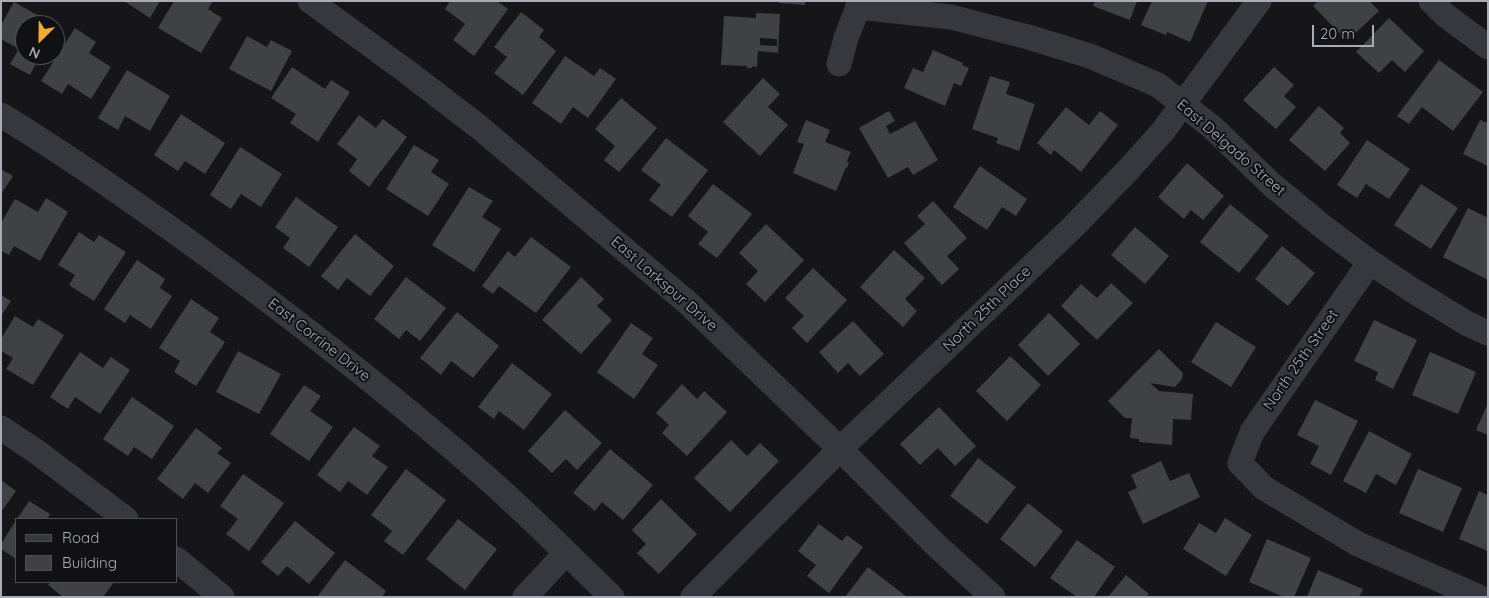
<!DOCTYPE html>
<html>
<head>
<meta charset="utf-8">
<style>
  body { margin:0 }
  #map { position:relative; width:1489px; height:598px; overflow:hidden; background:#161618; font-family:Quicksand,sans-serif }
  canvas { display:block }
  .frame { position:absolute; inset:0; border:2px solid #a7adb8; pointer-events:none }
  .legend { position:absolute; left:15px; top:518px; width:162px; height:65px; box-sizing:border-box; background:#111113; border:1px solid #4d4f55; margin:0; padding:6px 9px; list-style:none; font-size:15px; color:#a7adb8 }
  .legend li { display:flex; align-items:center; gap:10px; height:25px }
  .legend b { width:25px; border:1px solid #4d4f55 }
  .north { position:absolute; left:15px; top:15px; width:50px; height:50px; box-sizing:border-box; background:#111113; border:1px solid #4d4f55; border-radius:50%; rotate:203deg; font-size:14px; font-weight:700; line-height:20px; text-align:center; color:#a7adb8 }
  .north::after { content:''; display:block; margin:auto; width:18px; height:22px; background:#f8ab2d; clip-path:polygon(50% 0,100% 100%,50% 72%,0 100%) }
  .scale { position:absolute; left:1312px; top:25px; width:62px; height:22px; box-sizing:border-box; border:2px solid #a7adb8; border-top:0; padding-left:6px; font-size:15px; line-height:18px; white-space:nowrap; color:#a7adb8; -webkit-text-stroke:4px #111113; paint-order:stroke }
</style>
</head>
<body>
<div id="map">
<canvas width="1489" height="598"></canvas>
<div class="frame"></div>
<ul class="legend">
<li><b style="height:6px;background:#37383d"></b>Road</li>
<li><b style="height:14px;background:#404145"></b>Building</li>
</ul>
<div class="north">N</div>
<div class="scale">20 m</div>
</div>
<script>
const context = document.querySelector('canvas').getContext('2d');
context.lineJoin = 'round';
function fillPath(path, color) {
  context.fillStyle = color;
  context.fill(path, 'evenodd');
}
function stroke(path, color, width, dash) {
  context.strokeStyle = color;
  context.lineWidth = width;
  context.lineCap = dash ? 'butt' : 'round';
  context.setLineDash(dash || []);
  context.stroke(path);
}
function drawText(font, color, halo, rows, align = 'center') {
  context.font = font + ' Quicksand,sans-serif';
  context.lineWidth = 4;
  context.setLineDash([]);
  context.textBaseline = 'middle';
  context.strokeStyle = halo;
  context.fillStyle = color;
  for (const [text, x, y, turn = 0] of rows) {
    context.save();
    context.translate(x, y);
    context.rotate((+turn || 0) * Math.PI / 180);
    context.textAlign = isNaN(turn) ? turn : align;
    if (halo) context.strokeText(text, 0, 0);
    context.fillText(text, 0, 0);
    context.restore();
  }
}
const building = new Path2D(`
  M124,1H160L150,18Z
  M174,1H213L208,9L222,18L201,53L158,28Z
  M450,1H497L508,9L474,56L453,40L465,24L445,9Z
  M779,1H805V5L779,3Z
  M1095,1H1137L1130,20L1093,6Z
  M1152,1H1208L1190,42L1167,32L1166,35L1141,25Z
  M1318,1H1370L1379,11L1347,41L1313,6Z
  M14,2L55,25H25V55H40L30,75L10,64L19,49L1,39V25Z
  M521,12L544,30L539,37L556,51L523,95L494,73L507,57L494,47Z
  M756,13L780,14L778,53L758,51L757,67L752,66V68H747V66L721,65L724,16L756,18ZM760,38L777,39V46L760,45Z
  M1389,18L1424,51L1405,72L1392,60L1379,73L1356,52Z
  M75,28L96,42L89,53L111,67L91,99L68,84L62,94L41,81Z
  M247,36L267,47L271,40L292,51L271,91L229,69Z
  M933,50L963,63L962,65L969,68L961,86L954,83L945,106L904,88L913,68L923,72Z
  M565,56L594,76L600,68L616,79L588,118L573,107L561,124L532,103Z
  M1439,60L1483,92L1453,131L1422,107L1409,124L1397,116Z
  M292,67L325,89L331,80L350,92L318,142L290,123L296,114L271,98Z
  M1274,67L1294,85L1284,96L1296,107L1276,129L1243,100Z
  M127,70L170,96L150,131L125,116L118,130L98,118Z
  M990,76L1010,82L1006,94L1035,104L1019,151L996,143L998,138L972,129Z
  M763,78L780,94L768,107L788,125L760,156L723,122Z
  M621,98L657,128L619,172L604,160L615,146L595,129Z
  M1319,106L1344,128L1340,133L1350,143L1325,171L1289,140Z
  M1066,107L1089,125L1100,111L1118,125L1081,172L1054,150L1051,155L1037,143Z
  M889,111L895,121L886,126L890,134L915,121L938,160L913,175L908,167L888,178L859,128Z
  M181,114L225,143L205,174L185,161L178,171L154,155Z
  M359,115L376,128L383,119L407,137L369,187L349,171L357,159L337,144Z
  M806,120L830,130L825,142L851,152L847,161L849,163L847,168L846,167L836,191L793,173L804,144L797,142Z
  M1480,120L1488,123V166L1463,154Z
  M666,138L708,170L672,217L649,200L661,185L641,170Z
  M1367,140L1410,169L1389,199L1366,184L1357,198L1337,185Z
  M414,145L439,160L431,172L449,184L428,216L386,189Z
  M240,147L282,174L261,207L241,194L231,209L210,195Z
  M1187,163L1224,196L1203,220L1191,210L1184,219L1158,197Z
  M980,166L1027,199L1016,216L1002,207L987,230L953,207Z
  M1,169L13,176L1,194Z
  M713,184L752,214L717,258L698,244L708,232L688,216Z
  M1421,184L1458,208L1431,249L1394,225Z
  M469,187L493,201L482,217L501,229L474,272L432,245Z
  M296,197L338,227L309,267L283,248L290,238L275,227Z
  M46,198L68,212L40,261L14,246L9,255L1,251V223L15,199L38,212Z
  M933,201L967,238L947,256L959,269L942,285L904,243L925,224L917,216Z
  M1230,204L1269,236L1239,273L1200,242Z
  M1468,208L1488,218V280L1443,257Z
  M766,224L804,260L765,302L746,284L758,271L739,253Z
  M1135,227L1169,256L1145,284L1111,255Z
  M79,232L94,242L99,235L126,252L94,301L69,285L75,275L58,265Z
  M355,234L394,266L370,296L347,278L338,290L321,276Z
  M531,237L571,267L536,313L499,286L493,294L482,286L508,251L515,257Z
  M1282,246L1315,273L1288,306L1255,279Z
  M894,250L925,278L905,299L917,311L903,327L860,287Z
  M137,260L165,279L160,288L172,296L151,329L130,315L125,323L104,309Z
  M813,268L847,300L807,343L792,328L804,316L785,298Z
  M406,277L446,308L420,341L406,330L399,339L374,319Z
  M581,277L604,299L597,306L612,320L581,354L542,320Z
  M1111,283L1133,303L1097,340L1061,306L1081,284L1097,298Z
  M1,295L11,301L1,316Z
  M191,299L219,318L210,332L225,342L196,386L174,372L180,361L159,348Z
  M457,312L499,346L473,378L451,361L441,375L420,358Z
  M1049,313L1080,344L1048,376L1018,345Z
  M15,316L33,327L38,319L64,335L33,385L6,369L13,358L1,351V339Z
  M1374,320L1417,340L1393,389L1375,380L1378,372L1354,361Z
  M853,321L884,354L860,376L848,363L838,373L819,352Z
  M1216,322L1256,347L1231,387L1191,362Z
  M631,323L653,338L642,354L658,365L634,399L597,372Z
  M1159,349L1183,373L1182,379L1175,387L1150,383L1159,391L1193,394L1191,420L1173,419L1172,445L1139,442V439L1130,438L1132,418H1125L1108,401Z
  M238,351L281,374L259,414L216,392Z
  M80,352L103,368L111,357L130,370L100,414L75,397L68,409L50,397Z
  M1430,352L1476,372L1458,414L1412,395Z
  M1010,356L1041,385L1007,421L976,391Z
  M512,363L552,394L524,430L499,411L494,419L478,407Z
  M682,384L697,399L704,391L727,412L687,456L662,433L669,425L656,413Z
  M304,385L321,396L310,411L333,427L309,461L270,434Z
  M132,397L174,426L152,459L134,447L128,456L103,439Z
  M1315,400L1358,421L1331,475L1310,464L1319,446L1297,435Z
  M1488,403V435L1476,430Z
  M939,407L976,446L955,466L938,448L920,465L900,444Z
  M565,410L602,443L577,470L566,459L552,473L528,451Z
  M354,427L380,446L372,456L388,467L367,495L348,481L340,492L317,475Z
  M196,428L222,448L217,453L231,463L208,493L195,483L183,499L157,479Z
  M1369,431L1412,454L1396,485L1376,474L1366,493L1343,481Z
  M731,440L747,456L760,443L779,461L730,512L694,478Z
  M610,449L653,485L623,520L602,502L595,511L573,493Z
  M978,458L1016,487L987,524L950,496Z
  M1161,461L1170,481L1189,473L1200,497L1143,524L1128,492L1137,488L1131,475Z
  M406,469L446,500L403,555L384,541L392,531L371,515Z
  M1418,469L1462,488L1443,532L1399,513Z
  M243,474L284,503L249,551L226,534L238,519L220,506Z
  M1,480L16,491L1,512Z
  M1479,491L1488,495V551L1459,539Z
  M661,499L697,534L659,574L637,553L646,544L632,530Z
  M29,501L50,514L47,519H17Z
  M1028,503L1063,531L1035,567L1000,539Z
  M1225,518L1252,535L1226,576L1183,549L1199,523L1216,533Z
  M458,519L497,549L465,590L426,559Z
  M16,520V559L1,549V544Z
  M295,521L335,553L309,584L287,566L278,576L261,562Z
  M819,524L842,541L847,535L863,547L829,593L807,576L816,565L798,551Z
  M1267,539L1311,558L1294,597H1284L1249,582Z
  M1077,540L1115,567L1094,597H1077L1050,578Z
  M345,560L386,591L382,597H317Z
  M868,567L907,597H845Z
  M1318,570L1363,589L1359,597H1307Z
  M1126,575L1149,594L1146,597H1108Z
  M51,582H114L103,597H63L48,585Z`);
const street = new Path2D(`
  M310,1L406,71L479,127L688,303L840,449L938,547L993,597
  M1431,1L1445,15L1488,47
  M858,7L951,17L1028,37L1090,56L1158,85L1212,127L1272,185L1322,226L1370,262L1412,290L1468,324L1488,333
  M839,64L846,38L858,7V1
  M1,115C76,161 147,211 218,263C310,331 400,402 487,478C530,516 570,557 612,597
  M1370,262L1252,432L1240,463L1264,488L1358,544L1479,597
  M1,428L37,452L126,519
  M176,559L222,597
  M525,597L566,553
  M693,597L840,449L1073,227L1129,169L1163,131L1259,1`);
const streetNames = [
  ["East Delgado Street",1231,148,41],
  ["East Larkspur Drive",664,284,41],
  ["North 25th Place",987,309,-44],
  ["East Corrine Drive",319,340,38],
  ["North 25th Street",1301,360,-55]
];
fillPath(building, '#404145');
stroke(street, '#37383d', 25);
drawText('15px', '#a7adb8', '#111113', streetNames);
</script>
</body>
</html>
